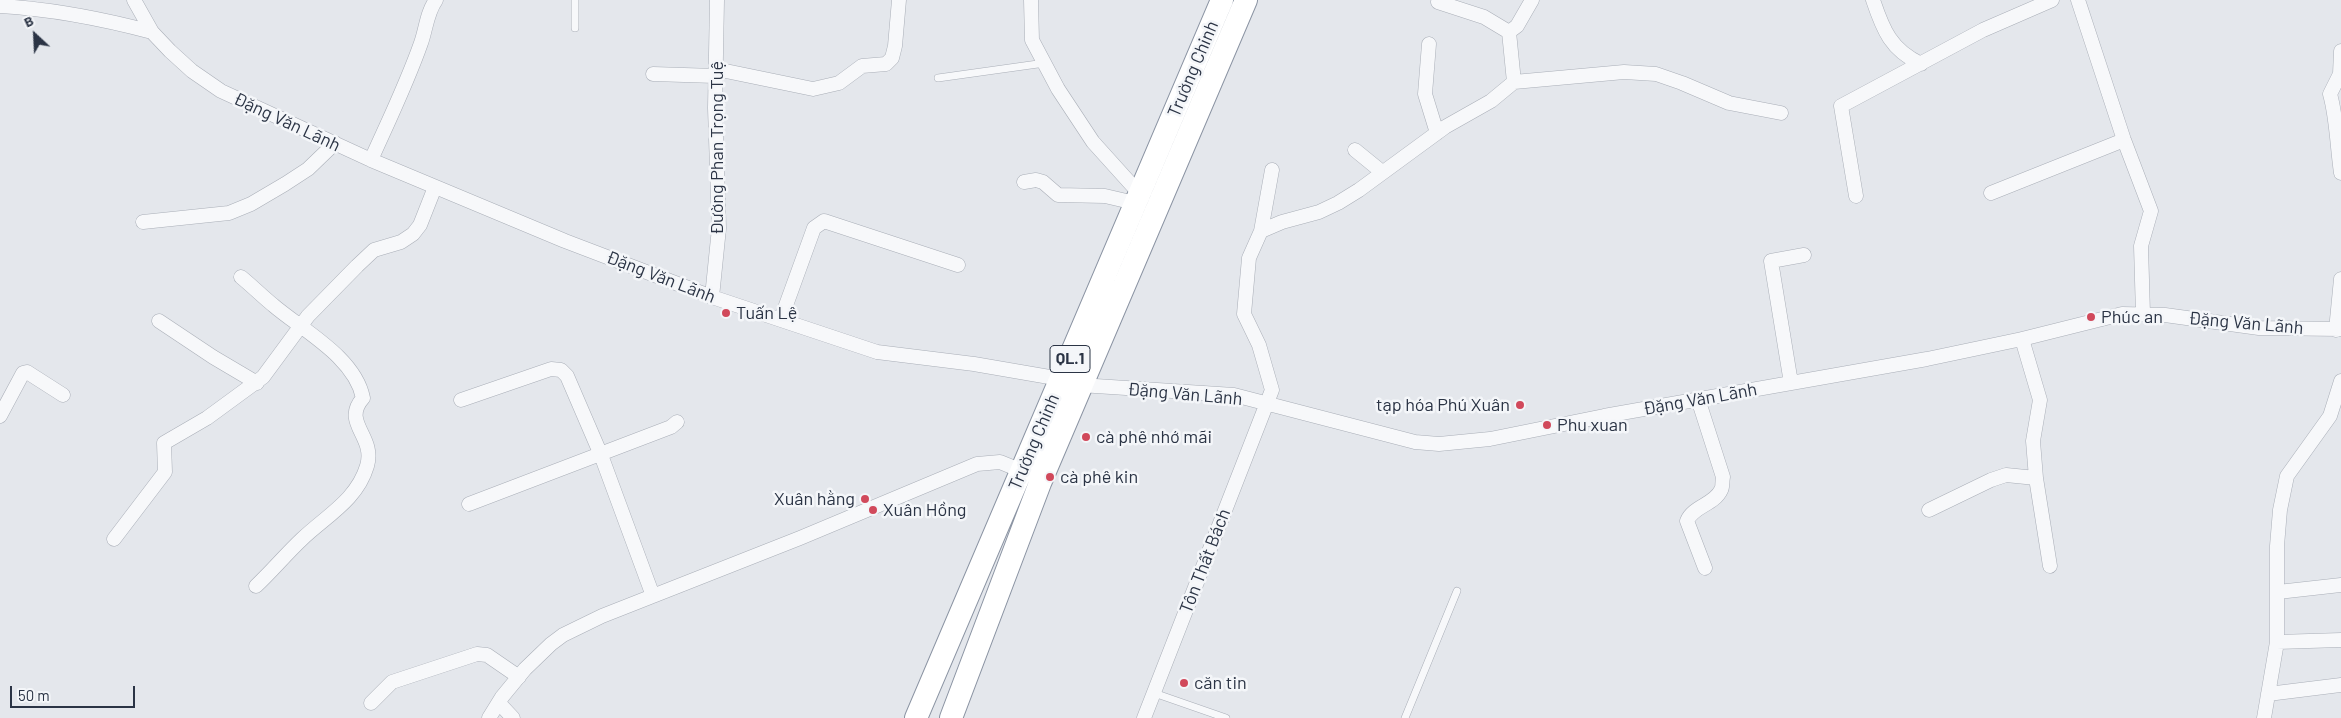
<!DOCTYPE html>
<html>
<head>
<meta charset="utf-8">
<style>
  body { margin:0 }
  #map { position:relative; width:2341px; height:718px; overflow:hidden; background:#e4e7ec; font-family:Barlow,sans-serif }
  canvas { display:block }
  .north { position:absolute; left:10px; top:10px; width:50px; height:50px; -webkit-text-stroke:4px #f4f6f9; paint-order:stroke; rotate:335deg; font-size:14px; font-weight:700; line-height:20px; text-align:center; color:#2b3445 }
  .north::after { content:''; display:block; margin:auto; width:18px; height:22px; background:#2b3445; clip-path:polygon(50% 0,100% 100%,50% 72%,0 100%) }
  .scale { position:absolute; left:10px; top:686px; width:125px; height:22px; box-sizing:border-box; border:2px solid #2b3445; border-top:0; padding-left:6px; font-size:15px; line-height:18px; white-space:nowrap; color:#2b3445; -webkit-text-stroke:4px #f4f6f9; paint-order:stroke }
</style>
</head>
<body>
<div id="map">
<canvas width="2341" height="718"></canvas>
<div class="north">B</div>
<div class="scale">50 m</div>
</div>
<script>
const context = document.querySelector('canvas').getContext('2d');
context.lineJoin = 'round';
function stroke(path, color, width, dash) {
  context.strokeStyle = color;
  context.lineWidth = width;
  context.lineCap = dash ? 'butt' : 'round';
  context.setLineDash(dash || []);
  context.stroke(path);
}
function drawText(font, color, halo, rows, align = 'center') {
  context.font = font + ' Barlow,sans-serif';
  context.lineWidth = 5;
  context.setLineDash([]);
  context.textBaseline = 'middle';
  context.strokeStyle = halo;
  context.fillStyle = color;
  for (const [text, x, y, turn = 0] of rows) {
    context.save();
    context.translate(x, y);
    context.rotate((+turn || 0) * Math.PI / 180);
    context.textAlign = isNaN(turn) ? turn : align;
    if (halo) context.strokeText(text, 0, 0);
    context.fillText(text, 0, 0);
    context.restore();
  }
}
const service = new Path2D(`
  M575,28V0
  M938,78L1045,63
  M1154,693L1226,718
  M1405,718L1457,591`);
const minor = new Path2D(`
  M134,0L152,32L170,51L192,71L221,91L371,160L565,241L712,297L877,352L974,364L1061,379L1080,385L1234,395L1415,442L1439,444L1490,439L1604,416L1927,359L2022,339L2122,314L2165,315L2259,328L2341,329
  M1031,0L1032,40L1058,89L1093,142L1139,193
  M1873,0C1883,30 1891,50 1921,64
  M2078,0L2124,140L2151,211L2141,246L2143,314
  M1438,2L1484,17L1509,32
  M0,6C51,9 103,19 152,32
  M1429,44L1425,94L1437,133
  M2341,51L2340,74L2330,94C2337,119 2337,146 2341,173
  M716,69L813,89L839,83L862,66L886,64L892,58L895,46L899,0
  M653,74L715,76
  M1514,82L1509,32L1517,26L1532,0
  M1355,150L1382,172
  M371,160C388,122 407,83 421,43C426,29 427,12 436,0
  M1024,182L1036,180L1043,182L1058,195L1105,196L1135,203
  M1991,193L2124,140
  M1856,196L1841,106L1983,30L2052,0
  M143,222L229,213L251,204L285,184L308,169L335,143
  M1261,231L1272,170
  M241,277C252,286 262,296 273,305C302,330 355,357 363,398C341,423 376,436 367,466C357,500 326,516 302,539C286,554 272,571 256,586
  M712,297L719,228L715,108L717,0
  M781,319L814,228L824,221L958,265
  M159,321L213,357L257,383
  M2336,330L2341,279
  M2022,339L2040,400L2033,441L2036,478L2050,566
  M1791,383L1771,261L1804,255
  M1698,399L1723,477C1722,481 1723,487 1721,490C1714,505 1693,506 1687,521L1705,568
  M461,400L551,369L561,370L567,376L601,455L653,596
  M0,416L23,373L27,372L63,395
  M469,504L671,427L677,422
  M1929,510L1991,480L2006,475L2036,478
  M114,539L165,472L164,443L207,418L263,377L308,316L357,266L374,250L401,242L413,234L420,225L435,187
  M2278,592L2341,585
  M2277,642L2341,640
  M2268,694L2341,685
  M371,703L392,682L477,654L487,655L519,677
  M499,703L513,718
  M489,718L502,697L525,669L551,644L563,635L602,616L800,538L977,464L1000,462L1027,473
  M1144,718L1272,390L1259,345L1244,314L1249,258L1261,231L1282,222L1319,212L1338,203L1359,190L1445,127L1491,101L1514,82L1624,72L1656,74L1682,83L1729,103L1781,113
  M2264,718L2277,642V546L2280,510L2287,476L2330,416L2341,381`);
const trunk = new Path2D(`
  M916,718L1222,0
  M951,718L1040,483L1246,0`);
const markers = [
  [726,313,5,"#d1495b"],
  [2091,317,5,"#d1495b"],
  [1520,405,5,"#d1495b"],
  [1547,425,5,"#d1495b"],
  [1086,437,5,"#d1495b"],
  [1050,477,5,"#d1495b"],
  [865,499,5,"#d1495b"],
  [873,510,5,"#d1495b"],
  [1184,683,5,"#d1495b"]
];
const shields = [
  [1070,359,40]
];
const shieldNames = [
  ["QL.1",1070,359]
];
const streetNames = [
  ["Trường Chinh",1193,69,-67],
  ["Đặng Văn Lãnh",287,122,25],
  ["Đường Phan Trọng Tuệ",717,148,-90],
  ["Đặng Văn Lãnh",661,277,21],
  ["Đặng Văn Lãnh",2246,323,5],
  ["Đặng Văn Lãnh",1185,394,5],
  ["Đặng Văn Lãnh",1700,399,-10],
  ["Trường Chinh",1034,442,-67],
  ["Tôn Thất Bách",1205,561,-69]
];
const poiNames = [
  ["Tuấn Lệ",736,313],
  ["Phúc an",2101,317],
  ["tạp hóa Phú Xuân",1510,405,"right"],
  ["Phu xuan",1557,425],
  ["cà phê nhớ mãi",1096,437],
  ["cà phê kin",1060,477],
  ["Xuân hằng",855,499,"right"],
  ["Xuân Hồng",883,510],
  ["căn tin",1194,683]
];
stroke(service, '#a9aeb7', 8);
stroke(minor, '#a9aeb7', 15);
stroke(trunk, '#8b94a3', 24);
stroke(service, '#f7f8fa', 7);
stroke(minor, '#f7f8fa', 14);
stroke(trunk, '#fff', 22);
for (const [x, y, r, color] of markers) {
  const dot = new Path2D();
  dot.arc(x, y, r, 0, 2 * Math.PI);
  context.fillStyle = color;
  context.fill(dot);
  stroke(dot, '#f4f6f9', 2);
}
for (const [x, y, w] of shields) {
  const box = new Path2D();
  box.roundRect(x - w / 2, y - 13.5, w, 27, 4);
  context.fillStyle = '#f4f6f9';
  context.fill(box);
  stroke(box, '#2b3445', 1);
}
drawText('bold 16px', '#2b3445', null, shieldNames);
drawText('18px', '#2b3445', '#f4f6f9', streetNames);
drawText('18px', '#2b3445', '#f4f6f9', poiNames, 'left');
</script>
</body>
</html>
